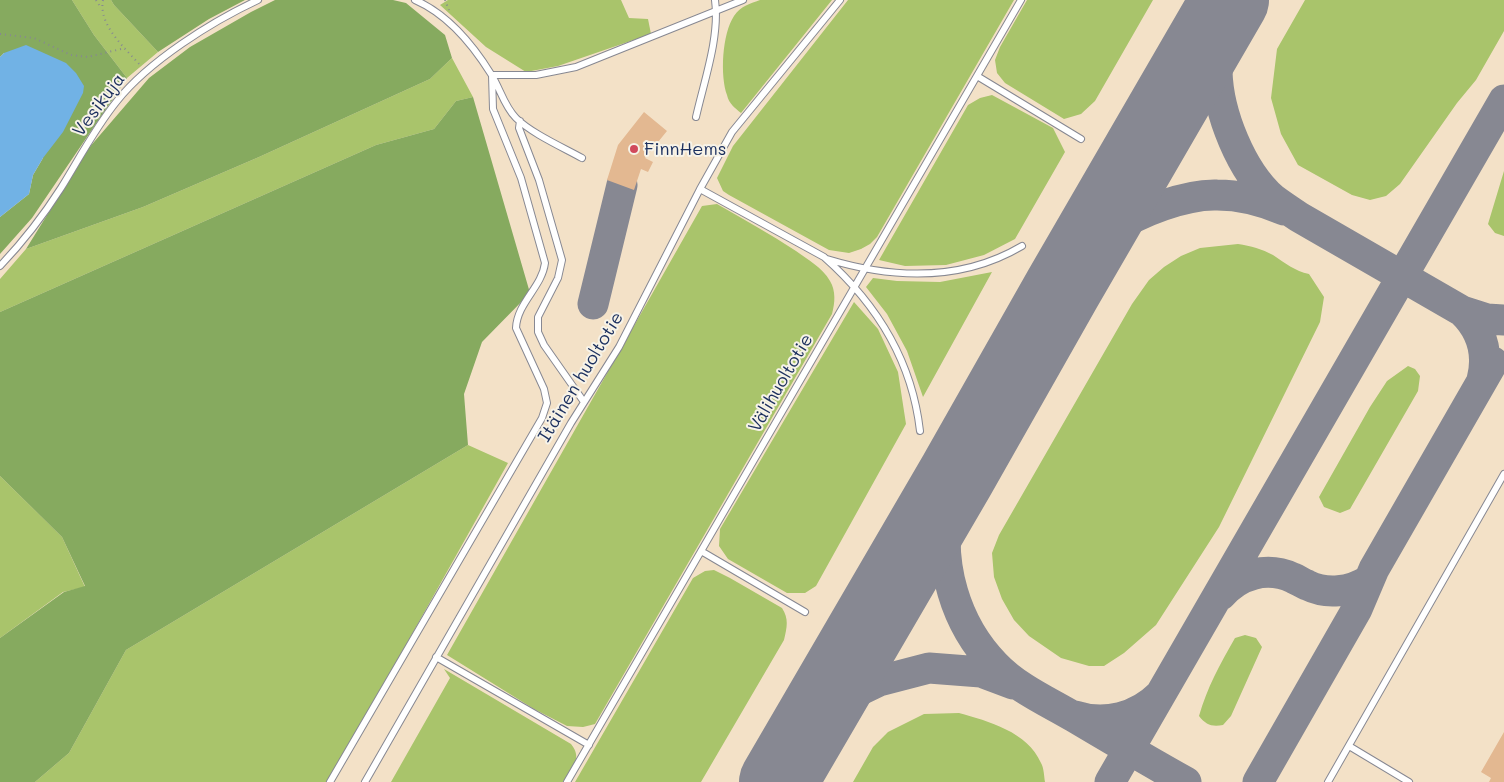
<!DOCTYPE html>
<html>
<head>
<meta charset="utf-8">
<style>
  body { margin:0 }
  canvas { display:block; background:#f3e1c7 }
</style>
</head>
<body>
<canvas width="1504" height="782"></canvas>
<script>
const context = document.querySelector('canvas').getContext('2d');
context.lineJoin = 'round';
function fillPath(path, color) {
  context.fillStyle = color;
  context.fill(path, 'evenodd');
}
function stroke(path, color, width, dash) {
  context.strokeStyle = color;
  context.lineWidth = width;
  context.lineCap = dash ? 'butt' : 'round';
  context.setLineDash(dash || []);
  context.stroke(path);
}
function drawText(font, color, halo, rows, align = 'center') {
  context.font = font + ' Mali,sans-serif';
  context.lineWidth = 4;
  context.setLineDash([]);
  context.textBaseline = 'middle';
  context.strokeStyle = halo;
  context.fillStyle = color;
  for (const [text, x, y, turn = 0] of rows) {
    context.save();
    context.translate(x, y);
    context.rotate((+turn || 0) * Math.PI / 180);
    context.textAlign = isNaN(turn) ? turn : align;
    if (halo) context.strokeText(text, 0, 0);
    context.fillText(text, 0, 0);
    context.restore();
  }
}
const green = new Path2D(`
  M72,0H111L114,5L158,52L127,78L94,35Z
  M448,0H621L629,18L648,19L651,34L558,66L526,72L486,47L440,5Z
  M760,0H832L741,113C735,108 729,104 727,95C720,76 722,34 734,16C741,6 749,4 760,0Z
  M848,0H1014L877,237L870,244L861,249L849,253L829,250L729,195L723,191L717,178L733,146Z
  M1027,0H1153L1095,101L1081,114L1064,119L1005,83L997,73L995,60L1000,47Z
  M1305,0H1504V31L1476,80L1457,103L1400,184L1386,196L1370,200L1352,195L1298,165L1281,134L1271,98L1277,49Z
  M452,58L473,97L456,101L434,129L376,145L0,312V279L26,249L143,207L259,157L430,79Z
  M992,95L1053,128L1065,152L1015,239L984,255L946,265L905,266L879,260L968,105L980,98Z
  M1504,171V236L1495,233L1488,224Z
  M717,204C743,219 770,234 796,251C808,260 822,267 830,281C836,291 835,303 832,314L595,724L583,727L567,726L534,709L447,655L702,206Z
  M1238,244C1251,246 1262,249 1273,255C1285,263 1295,271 1309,274L1324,297L1320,322L1219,527L1156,625L1124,653L1104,666H1089L1061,658L1029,636L1014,620L1002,599L994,577L992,553L999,535L1132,304L1149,280L1164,267L1181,256L1200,248Z
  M992,272L923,397L907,351L887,314L866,287L873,278L897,281L940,282Z
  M854,302L878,329L898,372L906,424L816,586L805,593H787L728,559L719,546L720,529Z
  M1408,366L1415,369L1420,376L1418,391L1350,509L1340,513L1324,507L1319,497L1370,407L1387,381Z
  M468,445L508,463L329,782H35L69,753L126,650Z
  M0,476L62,537L85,587L63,592L0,638Z
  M714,570L730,578L782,608C789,619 787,627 784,640L701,782H575L693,578L705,571Z
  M1245,635L1256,638L1262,647L1231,716L1223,725C1212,727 1206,725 1199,716C1207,688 1220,664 1235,638Z
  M444,669L571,744C583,759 572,767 563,782H391L450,678Z
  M959,713C988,721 1028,732 1041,763C1044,768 1044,776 1045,782H853L873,747L888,732L924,714Z`);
const forest = new Path2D(`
  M0,0H72L94,35L127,78L32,218L0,254V217L29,194L33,175L43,158L4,53L0,57Z
  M111,0H245L209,19L158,52L114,5Z
  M275,0H393L406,3L445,35L452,58L430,79L259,157L143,207L26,249L88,149L149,78L190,47L251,12Z
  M473,97L530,293L482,342L464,394L468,445L126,650L69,753L35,782H0V638L64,592L85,586L62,537L0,476V312L376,145L434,129L456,101Z`);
const water = new Path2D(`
  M26,45L66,63L76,73L84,86L83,93L63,132L43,158L33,175L29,194L0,217V57L4,53Z`);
const taxiway = new Path2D(`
  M1233,0C1224,21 1217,47 1217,71C1218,113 1241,171 1273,199C1281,205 1290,211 1299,217L1462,311C1482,330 1489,353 1482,380
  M1063,288C1078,268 1092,245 1113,230C1138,212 1186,194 1217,195C1239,195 1263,201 1284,210
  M593,304L622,185
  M1462,311L1487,319L1504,320
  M957,475C954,486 950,497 948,508C938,564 955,624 995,665C1017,688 1047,701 1074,717C1111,739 1148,761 1186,782
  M1221,595C1239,574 1267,566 1293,578C1298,580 1302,583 1307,585C1327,595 1350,592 1369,580
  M1075,716C1105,726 1138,717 1160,695
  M795,752L818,724L852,694L879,681L929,668L981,672L1013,684
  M1110,782L1504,100
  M1258,782L1357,609L1374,569L1493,362`);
const runway = new Path2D(`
  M778,782L957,475L1063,288L1230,0`);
const building = new Path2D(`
  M644,112L667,131L645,158L653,162L648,172L641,169L634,190L607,180L618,145Z
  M1504,732V782H1489L1491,778L1481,772Z`);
const path = new Path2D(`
  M96,0L101,8
  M103,0C98,25 125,48 140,65
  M445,0L449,10
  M0,34L34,38L71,55L88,57L125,48`);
const lane = new Path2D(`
  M415,0C447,14 473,45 491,74C500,88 504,106 516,118C531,133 562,147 582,158
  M977,76L1081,139
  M696,117C704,81 720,37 715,0
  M520,121L519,128L539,180L562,260L558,278L538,317V332L544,345L584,402
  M700,189L824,257C876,303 912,361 920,431
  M827,259C893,279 961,282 1022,246
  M0,266C21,244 45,213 61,188C79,159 95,128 117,101C149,61 211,22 258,0
  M701,551L805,612
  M436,657L589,745
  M1349,746L1409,782
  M330,782L542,418L547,403L544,389L516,328C517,303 542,287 545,263L521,178L493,109L492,75H536L576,67L743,0
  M365,782L571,423L619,347L700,189L732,132L840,0
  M567,782L1021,0
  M1328,782L1504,474`);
const markers = [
  [634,149,5,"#d1495b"]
];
const streetNames = [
  ["Vesikuja",99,105,-53],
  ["Itäinen huoltotie",581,377,-59],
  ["Välihuoltotie",781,383,-60]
];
const poiNames = [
  ["FinnHems",644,149]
];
fillPath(green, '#a9c46b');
fillPath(forest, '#86aa5f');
fillPath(water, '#71b2e5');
stroke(taxiway, '#878892', 31);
stroke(runway, '#878892', 78);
fillPath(building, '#e3b891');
stroke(lane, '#878892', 8);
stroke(path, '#878892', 2, [1, 4]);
stroke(lane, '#fff', 6);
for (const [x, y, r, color] of markers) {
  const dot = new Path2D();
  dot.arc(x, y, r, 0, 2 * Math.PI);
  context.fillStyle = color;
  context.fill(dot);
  stroke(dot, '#f7f3e8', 2);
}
drawText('18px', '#1b2f5e', '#f7f3e8', streetNames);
drawText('18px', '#1b2f5e', '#f7f3e8', poiNames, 'left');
</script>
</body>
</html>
